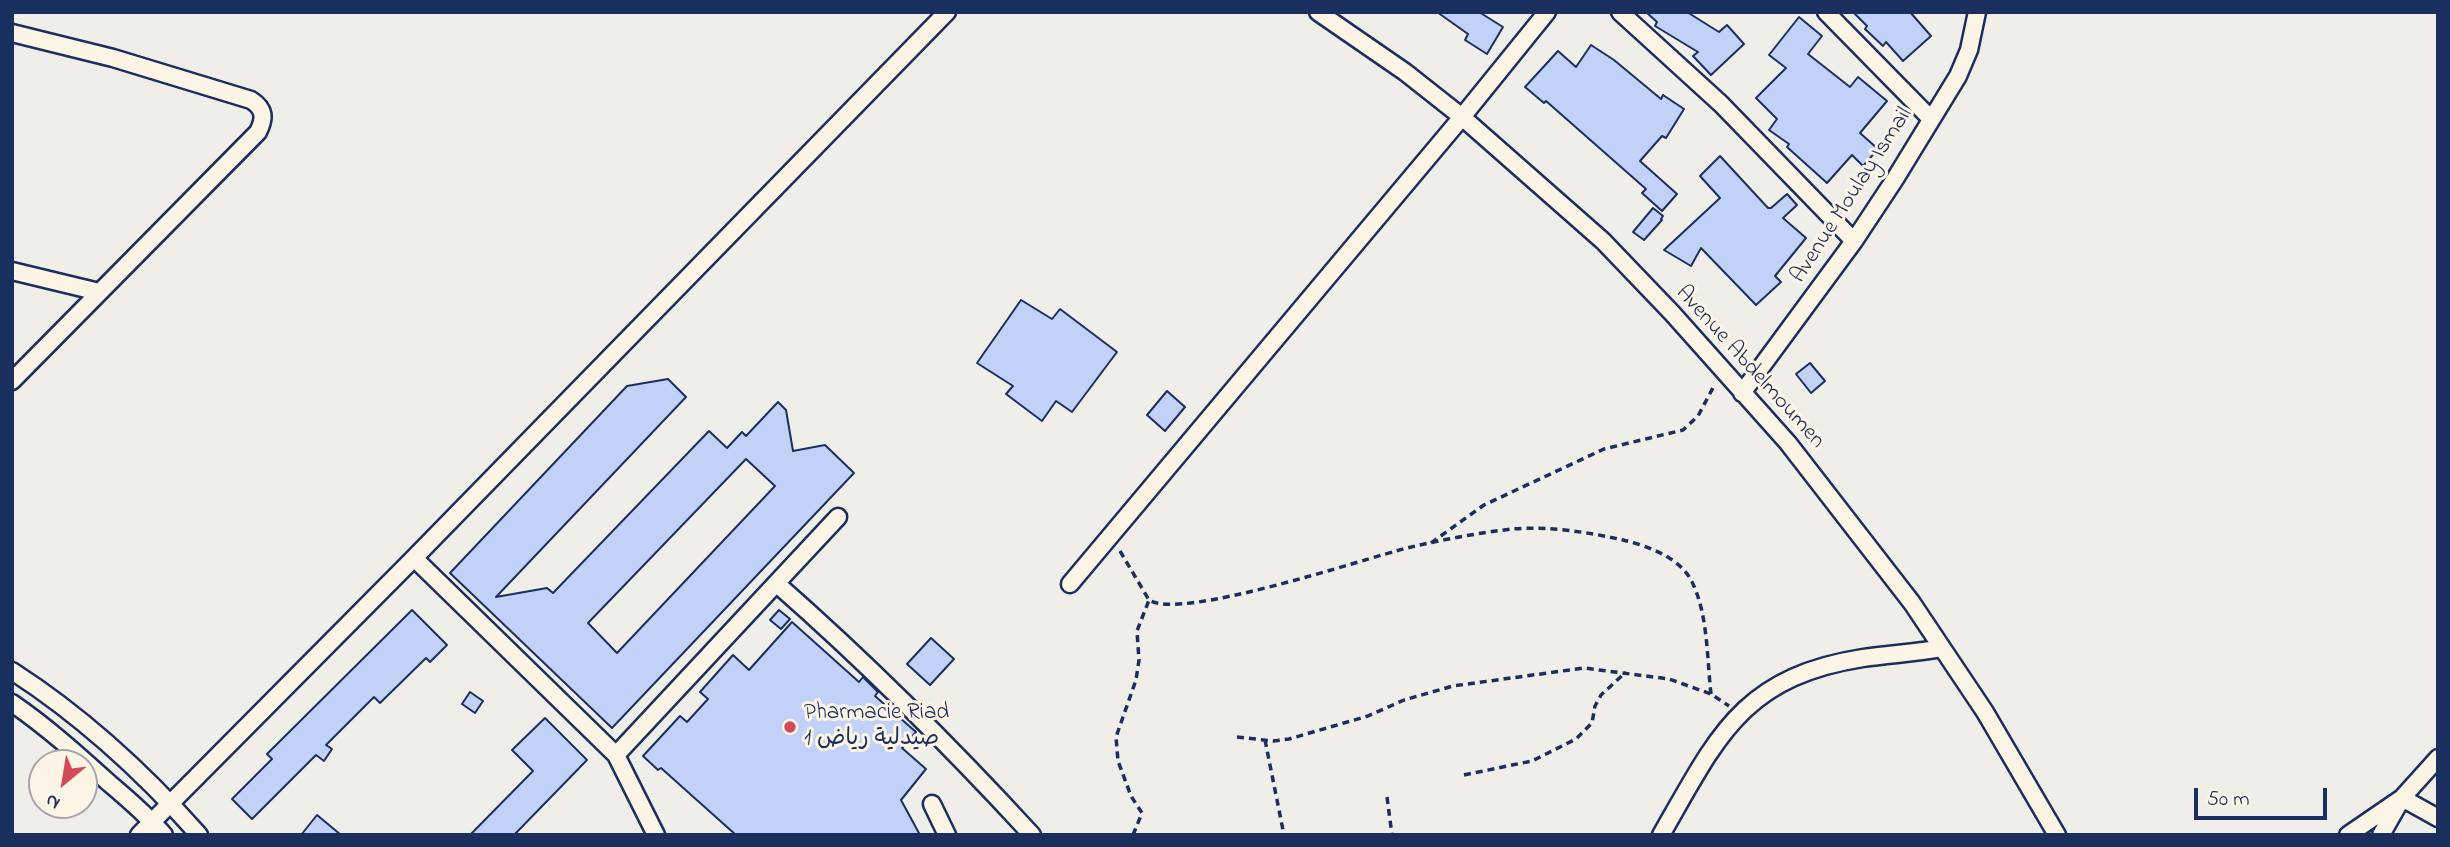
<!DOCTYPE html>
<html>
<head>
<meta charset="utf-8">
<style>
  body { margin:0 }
  #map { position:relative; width:2450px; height:847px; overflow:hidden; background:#f0eee9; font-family:"Indie Flower",sans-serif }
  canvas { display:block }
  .frame { position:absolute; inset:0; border:14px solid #1b2f5e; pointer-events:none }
  .north { position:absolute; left:28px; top:749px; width:70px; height:70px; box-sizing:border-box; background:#fcf5e5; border:2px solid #a2a6af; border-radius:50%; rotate:210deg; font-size:19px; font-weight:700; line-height:28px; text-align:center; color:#1b2f5e }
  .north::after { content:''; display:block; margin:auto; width:24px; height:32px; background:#d1495b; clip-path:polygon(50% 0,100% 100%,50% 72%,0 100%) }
  .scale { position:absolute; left:2194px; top:788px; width:133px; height:32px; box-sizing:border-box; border:4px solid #1b2f5e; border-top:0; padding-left:9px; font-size:21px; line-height:24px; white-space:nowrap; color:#1b2f5e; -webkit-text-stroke:5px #fcf5e5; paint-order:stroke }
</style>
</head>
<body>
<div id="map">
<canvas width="2450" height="847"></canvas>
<div class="frame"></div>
<div class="north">N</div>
<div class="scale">50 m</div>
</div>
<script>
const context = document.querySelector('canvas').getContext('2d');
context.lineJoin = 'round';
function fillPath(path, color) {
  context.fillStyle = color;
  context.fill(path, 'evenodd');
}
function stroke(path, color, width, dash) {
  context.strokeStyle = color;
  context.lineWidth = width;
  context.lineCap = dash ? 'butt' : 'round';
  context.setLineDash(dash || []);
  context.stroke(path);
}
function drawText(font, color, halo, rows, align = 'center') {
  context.font = font + ' "Indie Flower","Playpen Sans Arabic",sans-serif';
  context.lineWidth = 6;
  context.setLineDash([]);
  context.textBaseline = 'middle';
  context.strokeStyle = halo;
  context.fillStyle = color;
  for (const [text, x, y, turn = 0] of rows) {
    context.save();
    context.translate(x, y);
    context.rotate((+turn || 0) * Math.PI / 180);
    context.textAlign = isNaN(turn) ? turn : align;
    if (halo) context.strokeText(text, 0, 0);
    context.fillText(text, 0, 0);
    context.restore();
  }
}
const building = new Path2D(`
  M1437,12H1479L1503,27L1487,54L1465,40L1468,34Z
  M1646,12H1687L1719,32L1727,25L1744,44L1711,75L1693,56L1698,52L1655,26L1657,22Z
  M1853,12H1910L1931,36L1903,61L1886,42L1883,46L1865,29L1867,26Z
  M1799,17L1822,36L1808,54L1850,87L1858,77L1887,101L1860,133L1878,149L1863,166L1852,155L1827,183L1787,147L1789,144L1769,130L1777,119L1756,98L1786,68L1769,55Z
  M1591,45L1614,60L1661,99L1663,95L1684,109L1666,138L1662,136L1640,161L1677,194L1662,211L1642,193L1646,189L1546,101L1544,103L1525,87L1558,51L1576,67Z
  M1720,156L1768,208H1771L1787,194L1797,205L1783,218L1806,238L1775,276L1781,282L1756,305L1701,248L1691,266L1664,250L1720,198L1700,176Z
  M1653,208L1663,216L1661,219L1662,220L1644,240L1633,232Z
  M1021,300L1052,319L1060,309L1117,352L1072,412L1056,401L1042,421L1006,394L1013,386L977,363Z
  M1810,363L1825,381L1811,393L1796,374Z
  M668,379L686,397L496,597L547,588L553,593L709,431L727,448L742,432L746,436L778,402L786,410L793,451L825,445L854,473L612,728L450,573L627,386ZM746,459L775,486L617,653L588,623Z
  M1167,391L1185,407L1165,431L1147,415Z
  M412,610L447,645L430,662L426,658L380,703L374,697L326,745L332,749L324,761L316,755L252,819L232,799L272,759L267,754Z
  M779,610L790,619L781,629L770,620Z
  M792,622L859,682L863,677L878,692L875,696L916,732L902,748L926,769L901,800L920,835H736L661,768L658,770L643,756L680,716L687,722L708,699L700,692L733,655L749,670Z
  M931,638L954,659L930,685L907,664Z
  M470,692L483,701L475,713L462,704Z
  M545,718L587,760L514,835H470L533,771L512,750Z
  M317,815L341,835H301Z`);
const path = new Path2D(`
  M1431,543L1484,505L1604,449L1683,430L1698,416L1715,384
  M1120,551L1149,600C1180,621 1363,559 1407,548C1441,540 1477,533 1512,529C1548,526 1588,532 1623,540C1648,546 1682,558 1693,584C1708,616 1707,659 1711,694
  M1237,737L1273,741L1289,739L1368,716L1404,700L1453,686L1584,668L1669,679L1711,694L1729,706
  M1265,740L1284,835
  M1464,775L1532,761L1576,739L1592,723L1595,706L1601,695L1626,672
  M1387,797L1392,835
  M1133,835L1142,813L1131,796L1118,761L1116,737L1136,680L1139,660L1137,631L1149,600
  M1460,835V834`);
const minor = new Path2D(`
  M1318,12L1405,72L1462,117L1603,241L1672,313L1788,443L1912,603L1985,712L2057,835
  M1620,12L1721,104L1854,241
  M1826,12L1931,119
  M12,33L113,58L251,100C265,109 265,118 258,132L12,381
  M12,271L99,292
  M1742,393L1854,241L1895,179L1958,76L1969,50L1977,12
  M414,558L616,755L656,835
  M777,584C867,663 951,747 1032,835
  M1070,584L1462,117L1547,12
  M12,671C82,716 144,773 199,835
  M12,703C47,727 78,755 109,783C128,799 148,816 164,835
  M616,755L838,517
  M932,804L947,835
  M139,835L414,558L947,12
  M1661,835C1717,738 1741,677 1863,658C1889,654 1916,653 1942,648
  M2348,835L2402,798L2438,818
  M2381,835L2402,798L2438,758`);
const markers = [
  [790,727,7,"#d1495b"]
];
const streetNames = [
  ["Avenue Moulay Ismail",1853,196,-57],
  ["Avenue Abdelmoumen",1749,368,48]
];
const poiNames = [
  ["Pharmacie Riad",804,714],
  ["1 صيدلية رياض",804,740]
];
fillPath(building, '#c2d1f7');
stroke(building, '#1b2f5e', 2);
stroke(minor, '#1b2f5e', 21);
stroke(path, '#1b2f5e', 3.5, [7, 5]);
stroke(minor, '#fcf5e5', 16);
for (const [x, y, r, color] of markers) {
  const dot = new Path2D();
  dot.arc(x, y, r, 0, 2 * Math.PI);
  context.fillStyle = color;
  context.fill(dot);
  stroke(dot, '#fcf5e5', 2.5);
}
drawText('23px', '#1b2f5e', '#fcf5e5', streetNames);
drawText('23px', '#1b2f5e', '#fcf5e5', poiNames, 'left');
</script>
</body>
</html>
